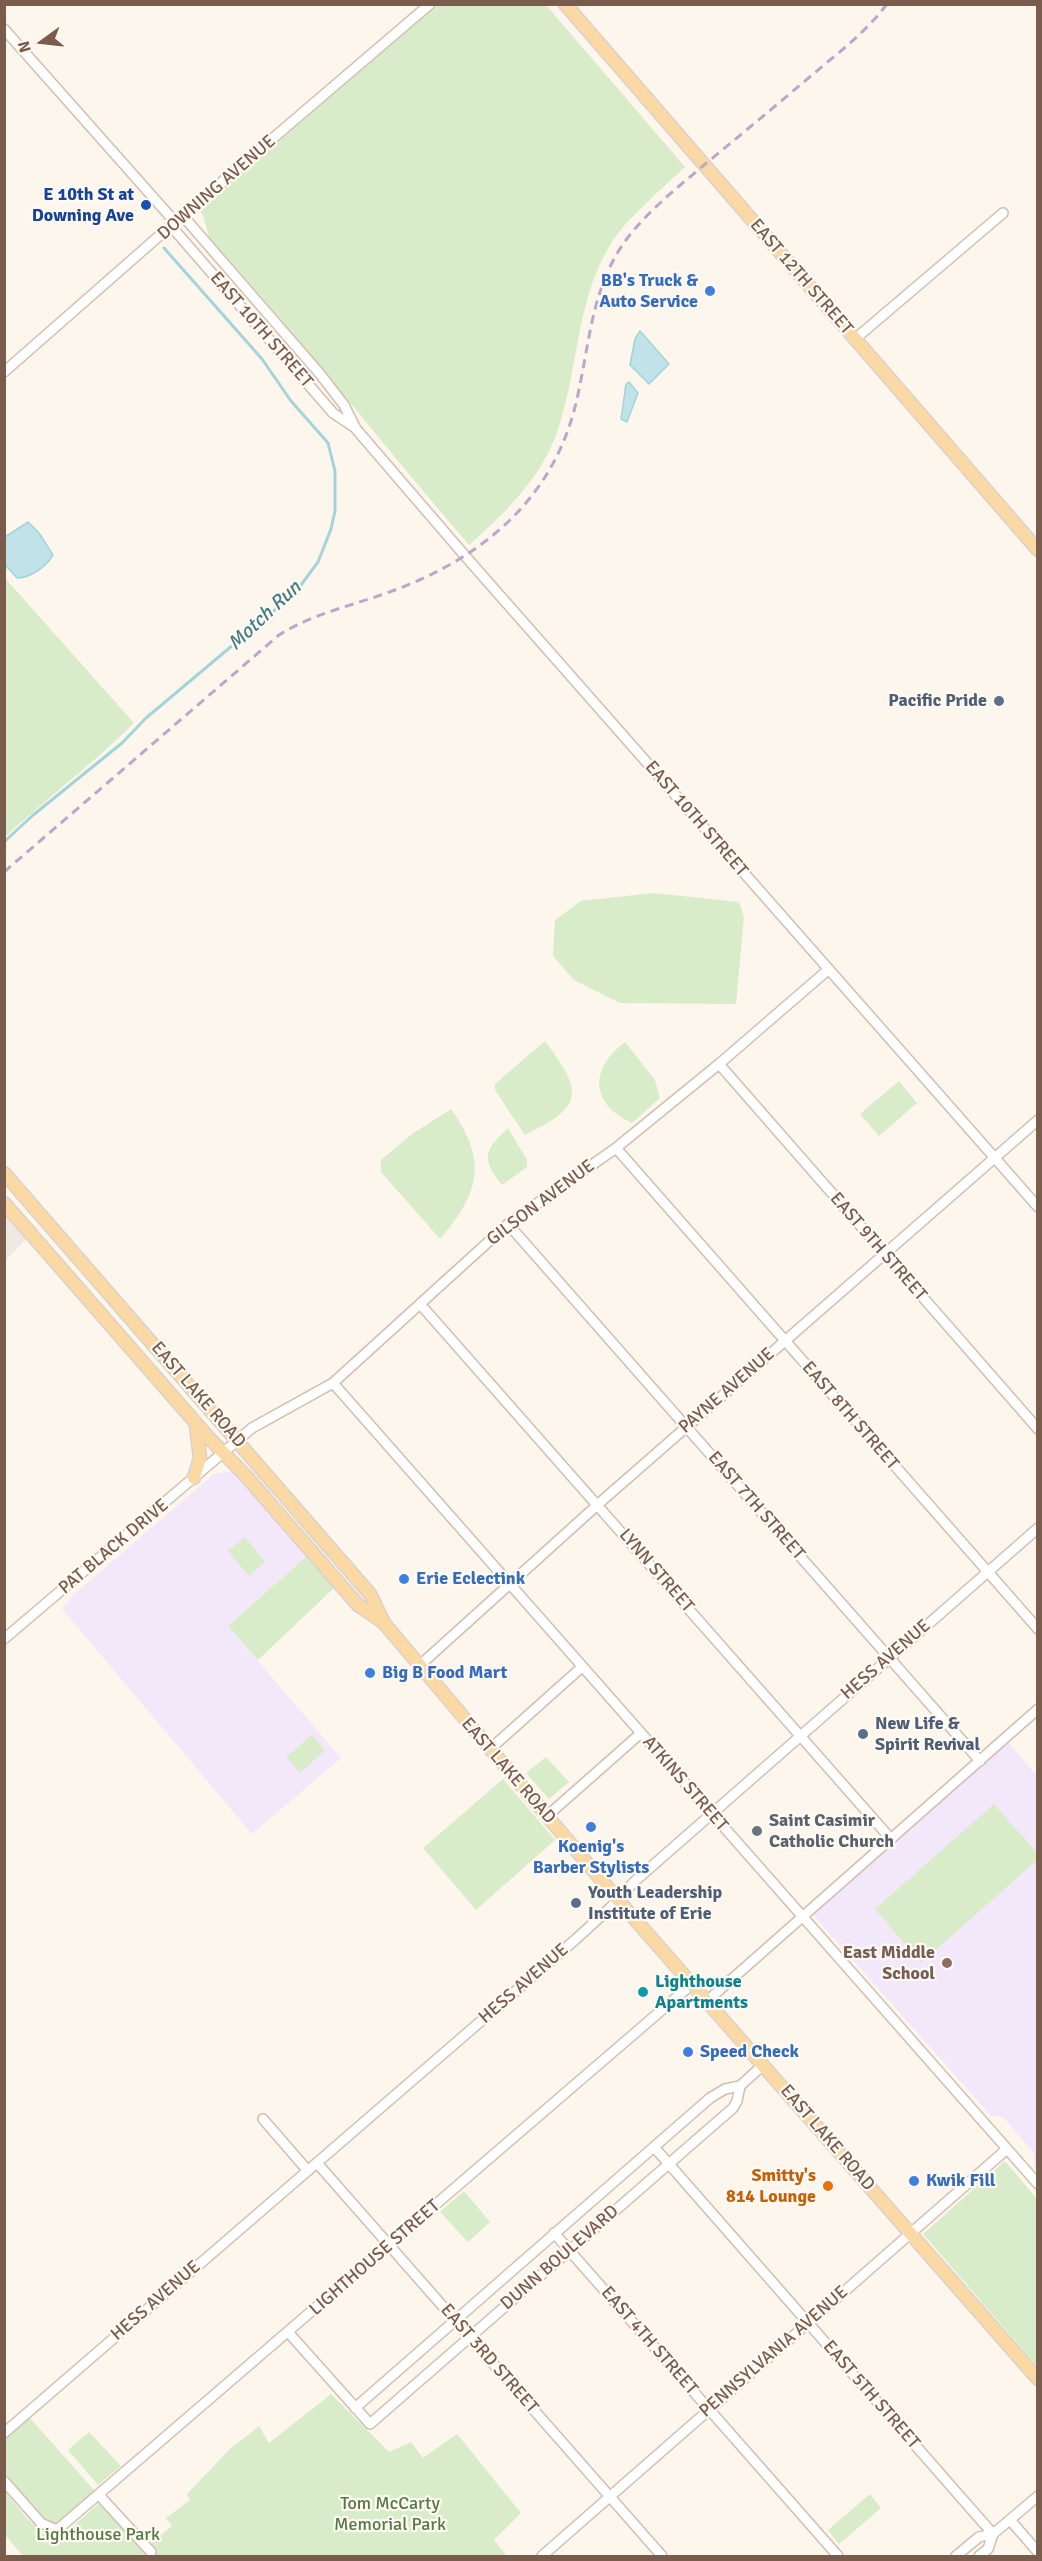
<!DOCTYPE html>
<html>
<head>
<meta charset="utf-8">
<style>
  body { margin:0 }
  #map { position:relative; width:1042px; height:2561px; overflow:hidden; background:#fdf6ec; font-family:Signika,sans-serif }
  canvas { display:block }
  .frame { position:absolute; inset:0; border:6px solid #7a5c4d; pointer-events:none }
  .north { position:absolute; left:12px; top:12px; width:60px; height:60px; -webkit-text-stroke:4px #fffaf3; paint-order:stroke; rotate:255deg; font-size:16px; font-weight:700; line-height:24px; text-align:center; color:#7a5c4d }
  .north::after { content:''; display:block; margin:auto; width:21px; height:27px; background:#7a5c4d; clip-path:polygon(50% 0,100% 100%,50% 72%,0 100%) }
</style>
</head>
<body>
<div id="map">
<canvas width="1042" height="2561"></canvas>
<div class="frame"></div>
<div class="north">N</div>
</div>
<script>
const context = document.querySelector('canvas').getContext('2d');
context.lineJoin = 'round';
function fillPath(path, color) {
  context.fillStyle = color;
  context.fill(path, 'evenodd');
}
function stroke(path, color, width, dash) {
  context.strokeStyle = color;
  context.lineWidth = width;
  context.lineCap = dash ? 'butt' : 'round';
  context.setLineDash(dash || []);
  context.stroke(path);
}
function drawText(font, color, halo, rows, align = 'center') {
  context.font = font + ' Signika,sans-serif';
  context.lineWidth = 4.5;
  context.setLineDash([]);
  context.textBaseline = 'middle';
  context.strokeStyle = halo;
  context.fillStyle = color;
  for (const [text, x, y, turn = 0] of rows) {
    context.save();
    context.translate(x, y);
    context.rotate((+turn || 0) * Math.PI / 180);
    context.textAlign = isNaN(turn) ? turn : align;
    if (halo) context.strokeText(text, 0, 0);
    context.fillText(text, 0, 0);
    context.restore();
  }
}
const industrial = new Path2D(`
  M4,1210L28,1237L5,1261H4Z`);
const education = new Path2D(`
  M231,1471L307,1556L228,1626L341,1758L252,1834L62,1609L73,1595L214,1474Z
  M1007,1741L1037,1776V2170L1034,2166V2153L1003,2117L991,2116L814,1916V1912Z`);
const green = new Path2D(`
  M437,5H546L685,167C663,188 628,217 612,242C575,300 579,372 556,435C540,479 504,514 469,545C381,443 299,337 209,237L203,215L199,210Z
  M4,577L134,723C93,764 47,798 5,837Z
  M653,893L739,902L744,917L736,1004L620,1003L574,980L553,956L555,920L581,901Z
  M545,1041C584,1093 584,1106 525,1135L495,1090V1084Z
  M625,1042L655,1080L660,1098L632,1123C590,1104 589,1069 625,1042Z
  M899,1081L917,1103L879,1136L860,1114Z
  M451,1109C488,1161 480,1193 440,1239L381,1172V1160L412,1134Z
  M508,1128L527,1160V1167L502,1185C481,1159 484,1150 508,1128Z
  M245,1537L265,1562L249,1576L228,1551Z
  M307,1556L334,1588L258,1660L228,1626Z
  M312,1735L325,1750L300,1773L286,1757Z
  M546,1757L569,1782L549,1799L526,1773Z
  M503,1779L555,1840L476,1910L423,1848Z
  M994,1804L1037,1853V1860L921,1963L875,1909Z
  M1005,2161L1037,2199V2366L923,2234Z
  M464,2191L490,2222L468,2242L440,2212Z
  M331,2394L389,2452L411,2442L423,2458L457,2434L521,2513L494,2540L507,2556H23L5,2535L4,2490C19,2507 36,2538 61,2537L98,2504L102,2505L147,2555L153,2550L150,2544L172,2526L166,2518L190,2500L187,2494L230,2449L259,2426L269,2443Z
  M29,2417L95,2491L56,2525L44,2519L5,2473L4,2439Z
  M89,2432L121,2466L98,2485L68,2450Z
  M870,2494L881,2508L839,2544L828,2530Z`);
const water = new Path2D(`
  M640,331L669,364L649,384L630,365L635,339Z
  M629,382L638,393L627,422L621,419L626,384Z
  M28,522L39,533L53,555C46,567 30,578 17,578L5,565V537Z`);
const stream = new Path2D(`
  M4,842L32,816L122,743L146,718L295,593L318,562L331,529L335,511V471L328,443L291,401L262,359L164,248`);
const minor = new Path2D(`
  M4,29L175,222
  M183,216L320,374L344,405L356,429L466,557L1038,1207
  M171,226L333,413L354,427
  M855,339L1003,213
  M4,372L175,222L430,4
  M719,1064L1038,1429
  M616,1148L1038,1629
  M508,1224L980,1761
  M420,1304L891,1839
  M333,1383L1038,2184
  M4,1639L252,1428L333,1383L508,1224L616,1148L719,1064L829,969
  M419,1666L604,1499L1038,1120
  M489,1750L582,1667
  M547,1816L641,1733
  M707,2001L1038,1709
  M263,2119L308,2171
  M654,2147L993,2534
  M317,2163L662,2556
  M554,2233L838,2556
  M288,2332L370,2424L733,2108L737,2101L740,2086
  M355,2408L710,2098L725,2089L740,2086L763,2065
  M4,2433L576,1939L610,1908L635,1881L1038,1528
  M4,2481L41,2523L57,2530L692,1984
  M99,2495L151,2552
  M1010,2520L1038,2552
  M542,2556L1007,2149
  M956,2556L979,2537L993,2534
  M979,2556L988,2549L993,2534L1038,2496`);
const major = new Path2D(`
  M565,4L1038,550
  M4,1173L370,1594L383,1621
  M4,1203L208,1437L245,1475L358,1605L383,1622L625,1908L1038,2379
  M194,1478L200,1458L196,1425`);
const rail = new Path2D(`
  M4,872L279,635C311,615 343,608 378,596C471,565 547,509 574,411C590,350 589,287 629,236C652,207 682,184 710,160C748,129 786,97 824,65C847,46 869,28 887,4`);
const markers = [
  [146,205,6,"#1a4fb4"],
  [710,291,6,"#3f7fe0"],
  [999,701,6,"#5c6f8a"],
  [404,1579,6,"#3f7fe0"],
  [370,1673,6,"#3f7fe0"],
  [863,1734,6,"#5c6f8a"],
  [591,1827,6,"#3f7fe0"],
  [757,1831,6,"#6b7280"],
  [576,1903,6,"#5c6f8a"],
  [947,1963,6,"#8d6e63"],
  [643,1992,6,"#0f9aa8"],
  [688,2052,6,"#3f7fe0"],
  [914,2181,6,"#3f7fe0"],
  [828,2186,6,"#e8710a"]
];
const streetNames = [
  ["DOWNING AVENUE",217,188,-41],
  ["EAST 12TH STREET",801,277,49],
  ["EAST 10TH STREET",261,330,49],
  ["EAST 10TH STREET",696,819,49],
  ["GILSON AVENUE",541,1203,-37],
  ["EAST 9TH STREET",878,1247,49],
  ["PAYNE AVENUE",727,1391,-41],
  ["EAST LAKE ROAD",198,1395,49],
  ["EAST 8TH STREET",850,1416,49],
  ["EAST 7TH STREET",756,1506,49],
  ["PAT BLACK DRIVE",114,1547,-40],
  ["LYNN STREET",656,1571,49],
  ["HESS AVENUE",886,1660,-41],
  ["EAST LAKE ROAD",508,1771,49],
  ["ATKINS STREET",685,1784,49],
  ["HESS AVENUE",524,1984,-41],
  ["EAST LAKE ROAD",827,2138,49],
  ["LIGHTHOUSE STREET",375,2258,-41],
  ["DUNN BOULEVARD",560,2258,-41],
  ["HESS AVENUE",156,2301,-41],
  ["EAST 4TH STREET",649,2341,49],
  ["PENNSYLVANIA AVENUE",774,2352,-41],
  ["EAST 3RD STREET",489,2359,49],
  ["EAST 5TH STREET",871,2395,49]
];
const transitNames = [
  ["E 10th St at",134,195],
  ["Downing Ave",134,216]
];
const shopNames = [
  ["BB's Truck &",698,281,"right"],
  ["Auto Service",698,302,"right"],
  ["Erie Eclectink",416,1579],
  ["Big B Food Mart",382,1673],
  ["Koenig's",591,1847,"center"],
  ["Barber Stylists",591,1868,"center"],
  ["Speed Check",700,2052],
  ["Kwik Fill",926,2181]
];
const serviceNames = [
  ["Pacific Pride",987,701,"right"],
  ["New Life &",875,1724],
  ["Spirit Revival",875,1745],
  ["Youth Leadership",588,1893],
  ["Institute of Erie",588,1914]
];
const worshipNames = [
  ["Saint Casimir",769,1821],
  ["Catholic Church",769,1842]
];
const educationNames = [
  ["East Middle",935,1953],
  ["School",935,1974]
];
const cultureNames = [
  ["Lighthouse",655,1982],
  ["Apartments",655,2003]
];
const foodNames = [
  ["Smitty's",816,2176],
  ["814 Lounge",816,2197]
];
const parkNames = [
  ["Tom McCarty",390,2504],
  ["Memorial Park",390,2525],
  ["Lighthouse Park",98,2535]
];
const waterNames = [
  ["Motch Run",265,616,-43]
];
fillPath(industrial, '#efe9e4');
fillPath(education, '#f3e8fa');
fillPath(green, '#d8ecc9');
fillPath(water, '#bfe3e8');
stroke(water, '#a5d3da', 1.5);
stroke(stream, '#a5d3da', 3);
stroke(minor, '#d1beb0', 12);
stroke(major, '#dad1cd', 15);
stroke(minor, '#fff', 9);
stroke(major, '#fbd9a5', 12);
stroke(rail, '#b9a8c9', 3, [9, 6]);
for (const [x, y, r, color] of markers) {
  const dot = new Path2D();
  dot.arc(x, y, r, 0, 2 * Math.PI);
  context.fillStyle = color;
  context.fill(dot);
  stroke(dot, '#fffaf3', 2);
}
drawText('18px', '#7a5c4d', '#fffaf3', streetNames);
drawText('bold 18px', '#164399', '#fffaf3', transitNames, 'right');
drawText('bold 18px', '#366cbe', '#fffaf3', shopNames, 'left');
drawText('bold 18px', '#4e5e75', '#fffaf3', serviceNames, 'left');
drawText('bold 18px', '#5b616d', '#fffaf3', worshipNames, 'left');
drawText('bold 18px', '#785e54', '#fffaf3', educationNames, 'right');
drawText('bold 18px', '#0d838f', '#fffaf3', cultureNames, 'left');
drawText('bold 18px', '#c56008', '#fffaf3', foodNames, 'right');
drawText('18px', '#537a41', '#fffaf3', parkNames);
drawText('italic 20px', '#437c86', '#fffaf3', waterNames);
</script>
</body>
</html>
